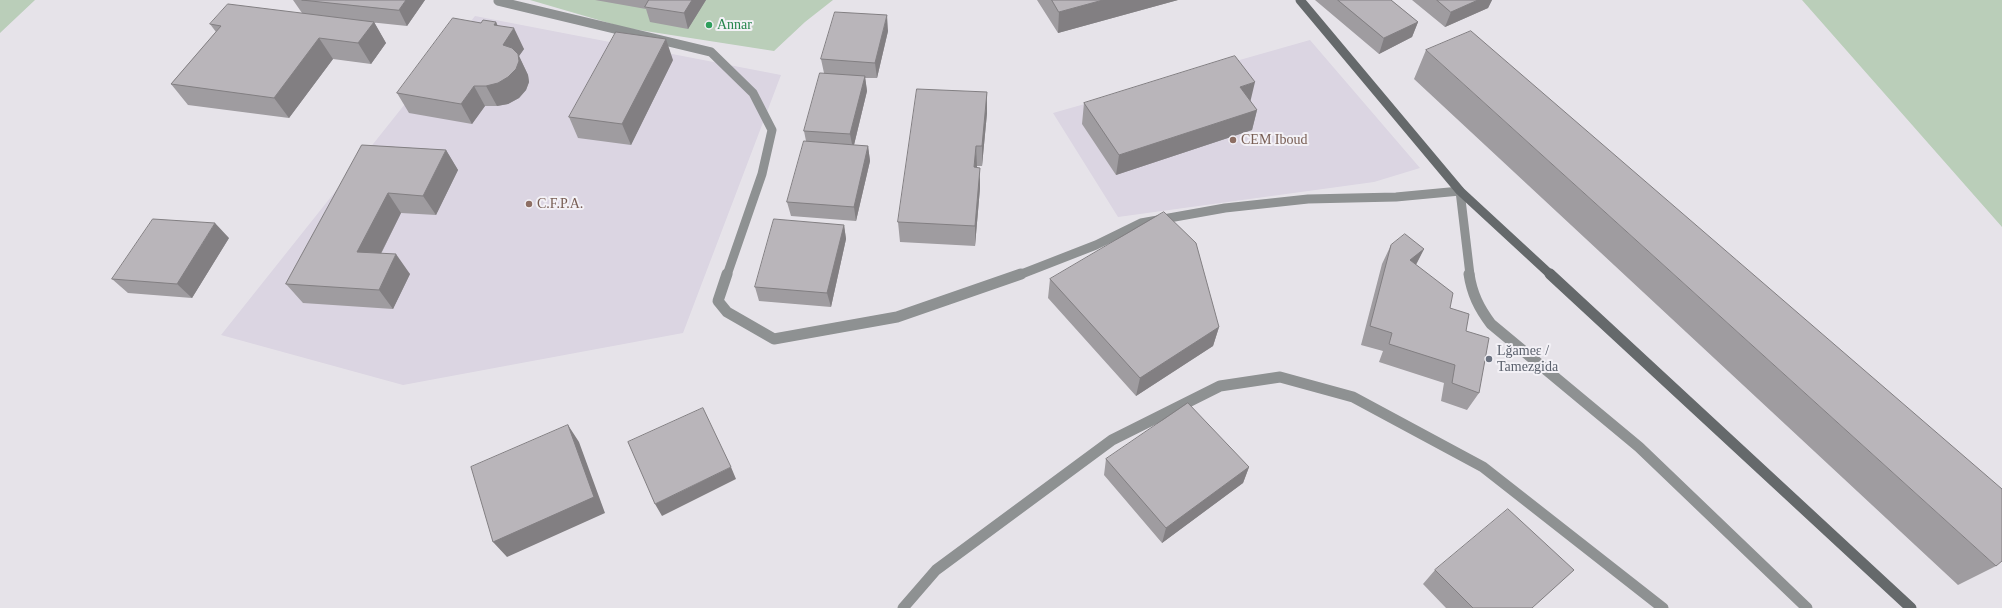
<!DOCTYPE html>
<html>
<head>
<meta charset="utf-8">
<style>
  body { margin:0 }
  canvas { display:block; background:#e6e3e9 }
</style>
</head>
<body>
<canvas width="2002" height="608"></canvas>
<script>
const context = document.querySelector('canvas').getContext('2d');
context.lineJoin = 'round';
function fillPath(path, color) {
  context.fillStyle = color;
  context.fill(path, 'evenodd');
}
function stroke(path, color, width, dash) {
  context.strokeStyle = color;
  context.lineWidth = width;
  context.lineCap = dash ? 'butt' : 'round';
  context.setLineDash(dash || []);
  context.stroke(path);
}
function drawText(font, color, halo, rows, align = 'center') {
  context.font = font + ' Georgia,serif';
  context.lineWidth = 4;
  context.setLineDash([]);
  context.textBaseline = 'middle';
  context.strokeStyle = halo;
  context.fillStyle = color;
  for (const [text, x, y, turn = 0] of rows) {
    context.save();
    context.translate(x, y);
    context.rotate((+turn || 0) * Math.PI / 180);
    context.textAlign = isNaN(turn) ? turn : align;
    if (halo) context.strokeText(text, 0, 0);
    context.fillText(text, 0, 0);
    context.restore();
  }
}
const built = new Path2D(`
  M475,16L781,75L683,333L403,385L221,335Z
  M1310,40L1420,168L1374,182L1118,217L1053,113Z`);
const green = new Path2D(`
  M0,0H35L0,33Z
  M530,0H833L805,22L774,51L626,28Z
  M1802,0H2002V227Z`);
const minorFar1 = new Path2D(`
  M498,1L711,52L753,93L772,130L762,174L727,275
  M1019,275L1096,245L1141,223L1225,208L1308,199L1396,197L1460,191`);
const minor = new Path2D(`
  M727,274L718,301L727,312L774,339L897,317L1021,274`);
const tertiaryFar1 = new Path2D(`
  M1460,191L1470,275`);
const tertiary = new Path2D(`
  M1469,274C1472,294 1479,308 1491,324L1639,447L1807,608
  M903,608L936,570L1112,440L1220,386L1280,377L1353,397L1483,467L1663,608`);
const secondaryFar1 = new Path2D(`
  M1300,0L1460,191L1551,275`);
const secondary = new Path2D(`
  M1550,274L1911,608`);
const wall = new Path2D(`
  M293,0H425L407,26L369,22H374L386,43L371,64L333,59L289,118L188,105L171,84L216,32L210,24L302,13Z
  M595,0H706L688,29L650,22L646,9Z
  M1037,0H1178L1058,33Z
  M1315,0H1391L1418,22L1412,37L1379,54Z
  M1412,0H1492L1488,8L1445,27Z
  M496,22L497,25L524,49L519,56L528,75L529,82L526,90L519,98L508,104L497,106H485L472,124L409,113L397,93L481,23Z
  M888,31L877,78H865L867,91L854,145L868,146L870,161L856,221L791,216L787,202L806,141L804,131L824,73L821,59Z
  M1426,50L1996,566L1958,585L1414,79Z
  M673,60L631,145L578,138L569,117Z
  M987,92V113L982,166H977V168L980,188L975,246L900,242L898,222Z
  M1250,101L1257,110L1252,130L1116,175L1082,124L1084,103Z
  M362,145L446,150L458,170L436,215L401,213L381,254L410,274L393,309L303,303L286,284Z
  M844,225L846,239L831,307L759,301L755,287Z
  M229,238L192,298L128,293L112,279Z
  M1391,245L1424,249L1416,265L1450,308L1466,331L1479,393L1467,410L1441,401L1444,383L1379,362L1383,351L1361,345L1382,264Z
  M1050,279L1219,327L1213,346L1136,396L1048,298Z
  M1106,459L1249,467L1243,483L1162,543L1104,475Z
  M1435,570L1532,608H1446L1423,584Z`);
const shadedWall = new Path2D(`
  M406,0H425L407,26L399,10Z
  M692,0H706L688,29L684,13Z
  M1103,0H1178L1058,33L1059,12Z
  M1478,0H1492L1488,8L1445,27L1451,12Z
  M887,15L888,31L877,78L875,63Z
  M374,22L386,43L371,64L358,43Z
  M496,22L505,41L514,28L524,49L519,56L528,75L529,82L526,90L519,98L508,104L497,106L486,86L503,45L494,25Z
  M1418,22L1412,37L1379,54L1384,38Z
  M319,38L333,59L289,118L274,98Z
  M666,39L673,60L631,145L622,124Z
  M865,76L867,91L853,149L850,134Z
  M1255,82L1250,103L1240,87Z
  M474,86L485,106L472,124L461,104Z
  M987,92V113L982,166V146Z
  M1257,110L1252,130L1116,175L1119,155Z
  M868,146L870,161L856,221L854,207Z
  M976,146L977,166L975,187L974,167Z
  M446,150L458,170L436,215L423,196Z
  M980,168V188L975,246V226Z
  M388,193L401,213L372,271L357,252Z
  M215,223L229,238L192,298L177,284Z
  M844,225L846,239L831,307L827,293Z
  M1424,249L1414,268L1410,260Z
  M396,254L410,274L393,309L379,290Z
  M1219,327L1213,346L1136,396L1140,378Z
  M568,425L579,442L605,513L507,557L493,542Z
  M731,467L736,479L662,516L655,504Z
  M1249,467L1243,483L1162,543L1166,528Z`);
const building = new Path2D(`
  M302,0H406L399,10Z
  M649,0H692L684,13L645,7Z
  M1052,0H1103L1059,12Z
  M1338,0H1391L1418,22L1384,38Z
  M1437,0H1478L1451,12Z
  M228,4L374,22L358,43L319,38L274,98L171,84L221,26L210,24Z
  M835,12L887,15L875,63L821,59Z
  M453,18L481,23L483,20L496,22L494,25L514,28L503,45L512,48L518,54L519,61L516,69L508,77L498,83L486,86H474L461,104L397,93Z
  M1471,31L2002,489V561L1996,566L1426,50Z
  M616,32L666,39L622,124L569,117Z
  M1235,56L1255,82L1240,87L1257,110L1119,155L1084,103Z
  M820,73L865,76L850,134L804,131Z
  M917,89L987,92L982,146H976L974,167L980,168L975,226L898,222Z
  M804,141L868,146L854,207L787,202Z
  M362,145L446,150L423,196L388,193L357,252L396,254L379,290L286,284Z
  M1164,212L1196,243L1219,327L1140,378L1050,279Z
  M153,219L215,223L177,284L112,279Z
  M774,219L844,225L827,293L755,287Z
  M1405,234L1424,249L1410,260L1453,293L1450,308L1469,314L1466,331L1489,338L1479,393L1452,383L1455,365L1389,344L1392,333L1370,326L1391,245Z
  M1188,403L1249,467L1166,528L1106,459Z
  M703,408L731,467L655,504L628,442Z
  M568,425L594,497L493,542L471,467Z
  M1508,509L1574,570L1532,608H1473L1435,570Z`);
const markers = [
  [709,25,4,"#2e9e5b"],
  [1233,140,4,"#8d6e63"],
  [529,204,4,"#8d6e63"],
  [1489,359,4,"#6b7280"]
];
const leisureNames = [
  ["Annar",717,25]
];
const educationNames = [
  ["CEM Iboud",1241,140],
  ["C.F.P.A.",537,204]
];
const worshipNames = [
  ["Lǧameɛ /",1497,351],
  ["Tamezgida",1497,367]
];
fillPath(built, '#dbd5e2');
fillPath(green, '#baceb9');
stroke(minorFar1, '#8e9192', 9);
stroke(minor, '#8e9192', 11);
stroke(tertiaryFar1, '#8e9192', 9);
stroke(tertiary, '#8e9192', 11);
stroke(secondaryFar1, '#65696b', 9);
stroke(secondary, '#65696b', 11);
fillPath(wall, '#9f9ca0');
fillPath(shadedWall, '#827f82');
fillPath(building, '#b9b5ba');
stroke(building, '#827f82', 1);
for (const [x, y, r, color] of markers) {
  const dot = new Path2D();
  dot.arc(x, y, r, 0, 2 * Math.PI);
  context.fillStyle = color;
  context.fill(dot);
  stroke(dot, '#f3f1f6', 1.5);
}
drawText('14px', '#27864d', '#f3f1f6', leisureNames, 'left');
drawText('14px', '#785e54', '#f3f1f6', educationNames, 'left');
drawText('14px', '#5b616d', '#f3f1f6', worshipNames, 'left');
</script>
</body>
</html>
